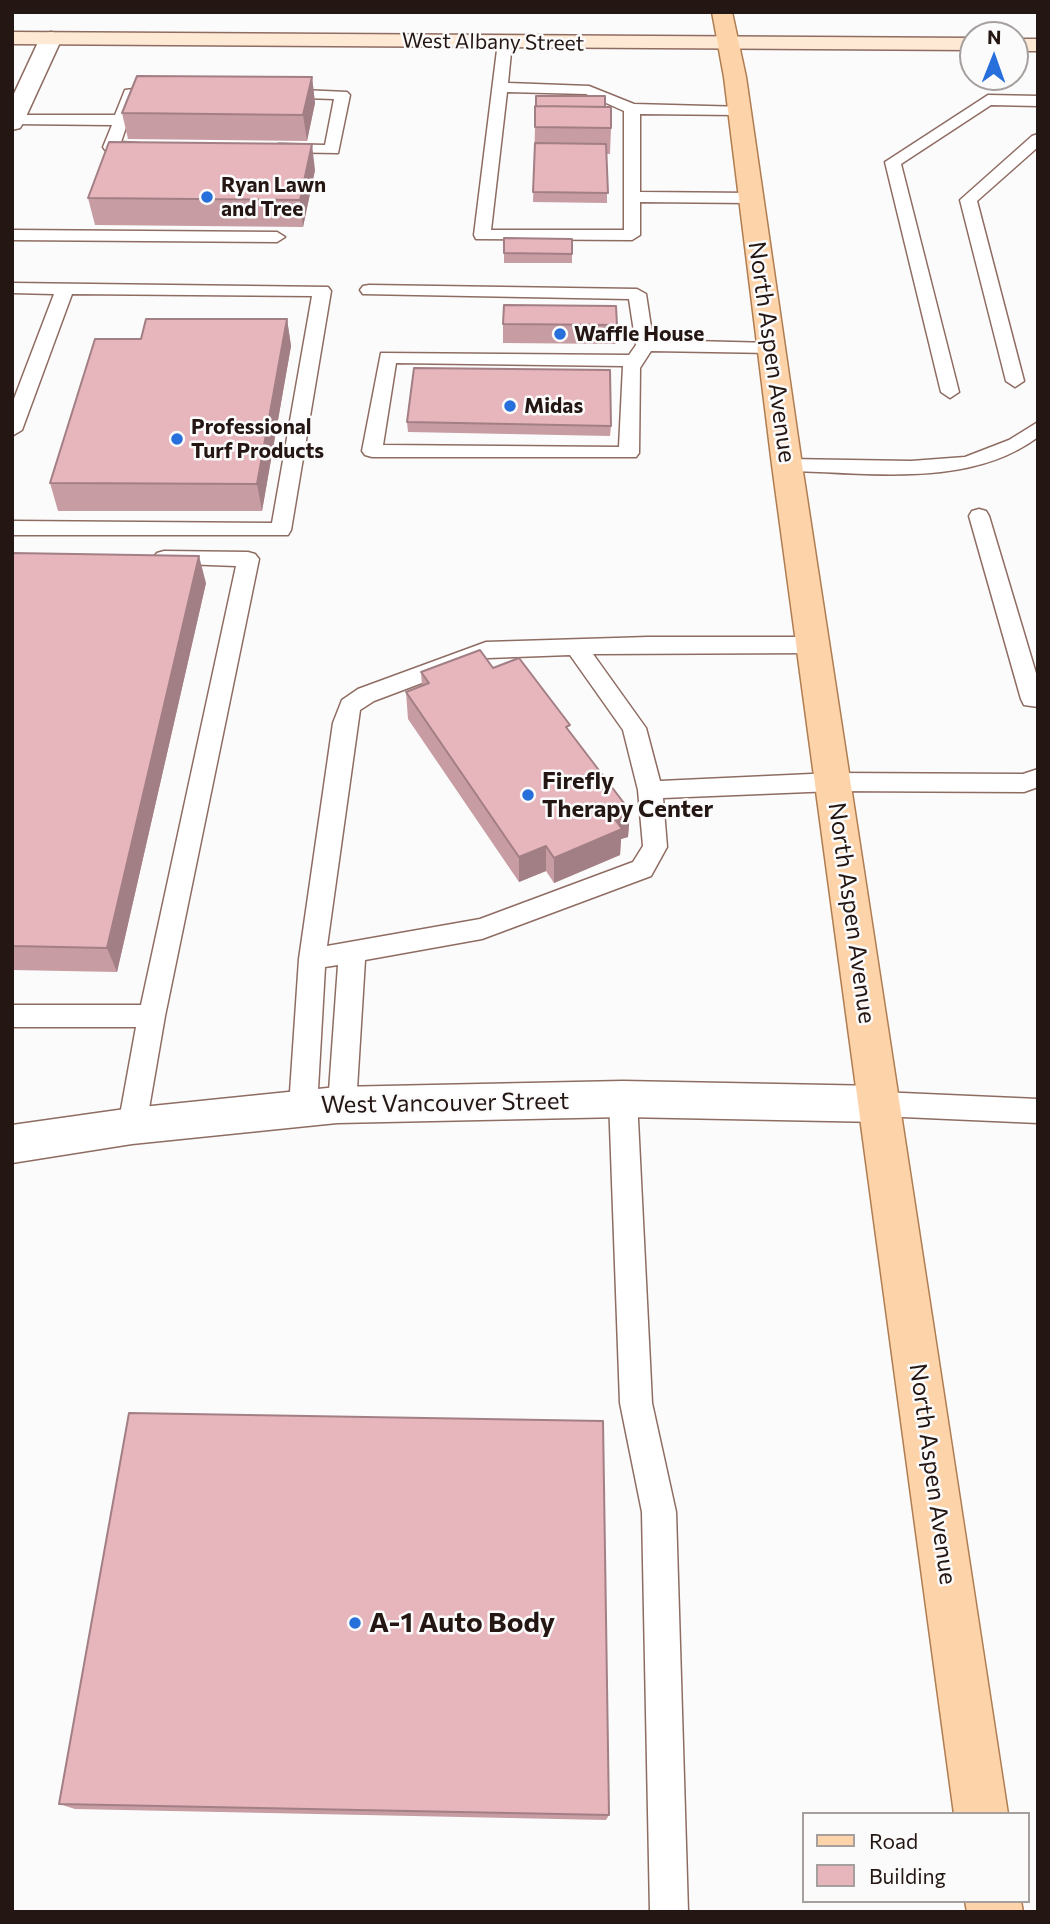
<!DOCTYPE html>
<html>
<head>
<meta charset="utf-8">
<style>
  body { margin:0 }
  #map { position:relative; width:1050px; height:1924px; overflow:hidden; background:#fbfbfb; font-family:Commissioner,sans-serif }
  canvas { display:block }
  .frame { position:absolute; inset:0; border:14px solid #241613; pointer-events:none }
  .legend { position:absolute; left:802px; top:1812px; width:228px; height:91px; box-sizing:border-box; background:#fbfbfb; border:2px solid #a59f9e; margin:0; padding:9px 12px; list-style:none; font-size:21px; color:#241613 }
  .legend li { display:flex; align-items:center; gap:14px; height:35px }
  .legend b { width:35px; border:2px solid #a59f9e }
  .north { position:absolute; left:959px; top:21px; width:70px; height:70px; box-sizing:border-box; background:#fbfbfb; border:2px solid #a59f9e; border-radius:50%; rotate:1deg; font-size:19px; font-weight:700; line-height:28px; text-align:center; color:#241613 }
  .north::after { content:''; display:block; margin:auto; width:24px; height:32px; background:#276fdb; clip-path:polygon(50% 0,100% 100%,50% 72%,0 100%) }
</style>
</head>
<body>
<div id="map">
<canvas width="1050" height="1924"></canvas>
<div class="frame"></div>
<ul class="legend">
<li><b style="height:9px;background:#fdd3aa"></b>Road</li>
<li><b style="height:19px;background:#e7b5bc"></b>Building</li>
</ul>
<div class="north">N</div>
</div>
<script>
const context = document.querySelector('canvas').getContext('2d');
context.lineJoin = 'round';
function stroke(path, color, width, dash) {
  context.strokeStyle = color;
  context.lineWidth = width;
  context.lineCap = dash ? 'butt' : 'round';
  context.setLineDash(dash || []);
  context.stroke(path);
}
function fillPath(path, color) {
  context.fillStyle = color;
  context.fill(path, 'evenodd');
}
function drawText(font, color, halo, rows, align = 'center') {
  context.font = font + ' Commissioner,sans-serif';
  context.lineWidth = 5;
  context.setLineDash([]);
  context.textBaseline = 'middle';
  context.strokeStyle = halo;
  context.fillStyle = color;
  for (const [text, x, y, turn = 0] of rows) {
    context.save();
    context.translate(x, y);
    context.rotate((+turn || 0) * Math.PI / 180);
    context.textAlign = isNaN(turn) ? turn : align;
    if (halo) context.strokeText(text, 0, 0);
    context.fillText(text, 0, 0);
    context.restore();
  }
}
const service = new Path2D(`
  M505,38L512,42L508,83L589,86L634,104L745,107L748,110L745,113L740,115L640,114V192L752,193L760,198L752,203L640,202V235L632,240L476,239L474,235L498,42ZM507,92L586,94L624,111V230H491Z
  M143,88L151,93L148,96L136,98L121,142L148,144L150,147L148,150H105L103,147L112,125L12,124L14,115H115L125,90Z
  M279,89L347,92L350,95L338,153L273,152L271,149L273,146L279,144L325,145L334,99L274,97L271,94Z
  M988,95L1038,96V106L991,105L901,164L959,392L950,398L941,392L885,162Z
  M1038,134V147L977,201L1024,381L1015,387L1006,381L960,200L1032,136Z
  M12,230L277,232L285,237L277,242L12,240Z
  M12,283L328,287L331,291L291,530L288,535H12V521L272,523L312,296L72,294L22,430L12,436V404L54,294L12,293Z
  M369,285L637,289L646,294L653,340L772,343L781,348L772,353L651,351L640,368L639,453L636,457H372L365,455L362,451L381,353L629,355L636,345L629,299L363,294L360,290L363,286ZM396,363L623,366L619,447L383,445Z
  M1038,422V437C968,489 869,472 787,471L780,469L777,465L780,461L787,459L911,461L965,457L1009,440Z
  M979,509L986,511L989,516L1038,680V707L1024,705L1021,699L969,516L972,511Z
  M164,551L248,552L255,554L259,559L165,1016L146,1126L142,1135L132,1139L122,1135L118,1126L136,1027H12V1005H141L236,566L157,563L153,558L157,553Z
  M648,637H813L821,640L824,645L821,650L813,653L593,654L646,728L660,781L833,773L1023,774L1038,769V787L1024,792L833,791L663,798L667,847L651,876L482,939L365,960L356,1105L352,1114L342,1117L332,1114L328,1105L338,965L325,967L317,1107L313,1116L303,1119L293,1116L289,1107L299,959L333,723L342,700L358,689L486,642ZM570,655L623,730L638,790L643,846L633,862L480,919L327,946L360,710L374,701L488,658Z
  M623,1087L633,1090L637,1099L652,1403L676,1512L688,1912H650L642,1512L620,1403L609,1099L613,1090Z
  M880,1092L1038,1099V1123L880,1116L870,1113L866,1104L870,1095Z`);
const minor = new Path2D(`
  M51,32L58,34L62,38L23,123L20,128L12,130V98L40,38L44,34Z
  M623,1081L880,1086L895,1091L901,1104L895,1117L880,1122L623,1117L337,1123L132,1144L12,1163V1125L132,1108L337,1087Z`);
const secondary = new Path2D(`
  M12,32L973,38V50L12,44Z
  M1015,39H1038V51H1015Z`);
const primary = new Path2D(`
  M712,12H732L746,77L802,465L1008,1814H954L772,465L724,77Z
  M965,1901H1021L1023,1912H967Z`);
const wall = new Path2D(`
  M312,77L315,103L307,141L128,139L122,113Z
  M605,107L611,128L610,154H607V203L533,202L535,127Z
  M315,170L303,227L95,225L88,198Z
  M504,253L572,254V263H504Z
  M287,319L291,346L262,511H58L50,483L141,339Z
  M503,324L617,325L616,344L503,343Z
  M407,422L611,426L610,436L408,432Z
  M12,553L206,583L117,972L12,970Z
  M493,668L570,732L630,811L628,837L621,839L620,855L554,883L546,871L519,882L408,719L406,692L422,686L421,672Z
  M59,1804L609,1815L606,1820L75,1809Z`);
const shadedWall = new Path2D(`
  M312,77L315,103L307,141L303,115Z
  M312,144L315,170L303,227L300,200Z
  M287,319L291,346L262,511L257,484Z
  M199,556L206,583L117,972L107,948Z
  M630,811L628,837L621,839L620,855L554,883V858L614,818Z
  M546,846V871L519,882V857Z`);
const building = new Path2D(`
  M137,76L312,77L303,115L122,113Z
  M536,96H605V107L536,106Z
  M535,106L611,107V128L535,127Z
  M109,142L312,144L300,200L88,198Z
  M535,143L606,144L608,193L533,192Z
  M504,238L572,239V254L504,253Z
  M504,305L616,306L617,325L503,324Z
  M146,319H287L257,484L50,483L95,339H141Z
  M414,368L610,370L611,426L407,422Z
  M12,553L199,556L107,948L12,946Z
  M480,650L493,668L519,658L570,725L566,727L630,811L614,818L622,829L554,858L546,846L519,857L406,692L429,683L421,672Z
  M129,1413L603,1421L609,1815L59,1804Z`);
const markers = [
  [207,197,7,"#276fdb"],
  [560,334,7,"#276fdb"],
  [510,406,7,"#276fdb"],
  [177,439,7,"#276fdb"],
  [528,795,7,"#276fdb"],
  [355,1623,7,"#276fdb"]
];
const farStreetnames = [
  ["West Albany Street",493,42,1]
];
const farPoinames = [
  ["Ryan Lawn",221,185],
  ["and Tree",221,209],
  ["Waffle House",574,334],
  ["Midas",524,406],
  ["Professional",191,427],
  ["Turf Products",191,451]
];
const streetNames = [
  ["North Aspen Avenue",772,352,82],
  ["North Aspen Avenue",852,913,82],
  ["West Vancouver Street",445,1103,-1],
  ["North Aspen Avenue",933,1474,82]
];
const poiNames = [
  ["Firefly",542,781],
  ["Therapy Center",542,809]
];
const nearPoinames = [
  ["A-1 Auto Body",369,1623]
];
stroke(service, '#8f6c62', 3);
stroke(minor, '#8f6c62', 3);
stroke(secondary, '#8f6c62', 3);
stroke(primary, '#b07d51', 3);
fillPath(service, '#fff');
fillPath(minor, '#fff');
fillPath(secondary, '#fee9d5');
fillPath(primary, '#fdd3aa');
fillPath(wall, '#c79ca2');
fillPath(shadedWall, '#a27f84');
fillPath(building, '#e7b5bc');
stroke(building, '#a27f84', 2);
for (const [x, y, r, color] of markers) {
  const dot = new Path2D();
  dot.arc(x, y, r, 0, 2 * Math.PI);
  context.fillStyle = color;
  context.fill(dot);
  stroke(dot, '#fbfbfb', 2.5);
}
drawText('21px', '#241613', '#fbfbfb', farStreetnames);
drawText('bold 21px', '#241613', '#fbfbfb', farPoinames, 'left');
drawText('24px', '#241613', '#fbfbfb', streetNames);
drawText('bold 24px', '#241613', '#fbfbfb', poiNames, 'left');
drawText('bold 28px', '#241613', '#fbfbfb', nearPoinames, 'left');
</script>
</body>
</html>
